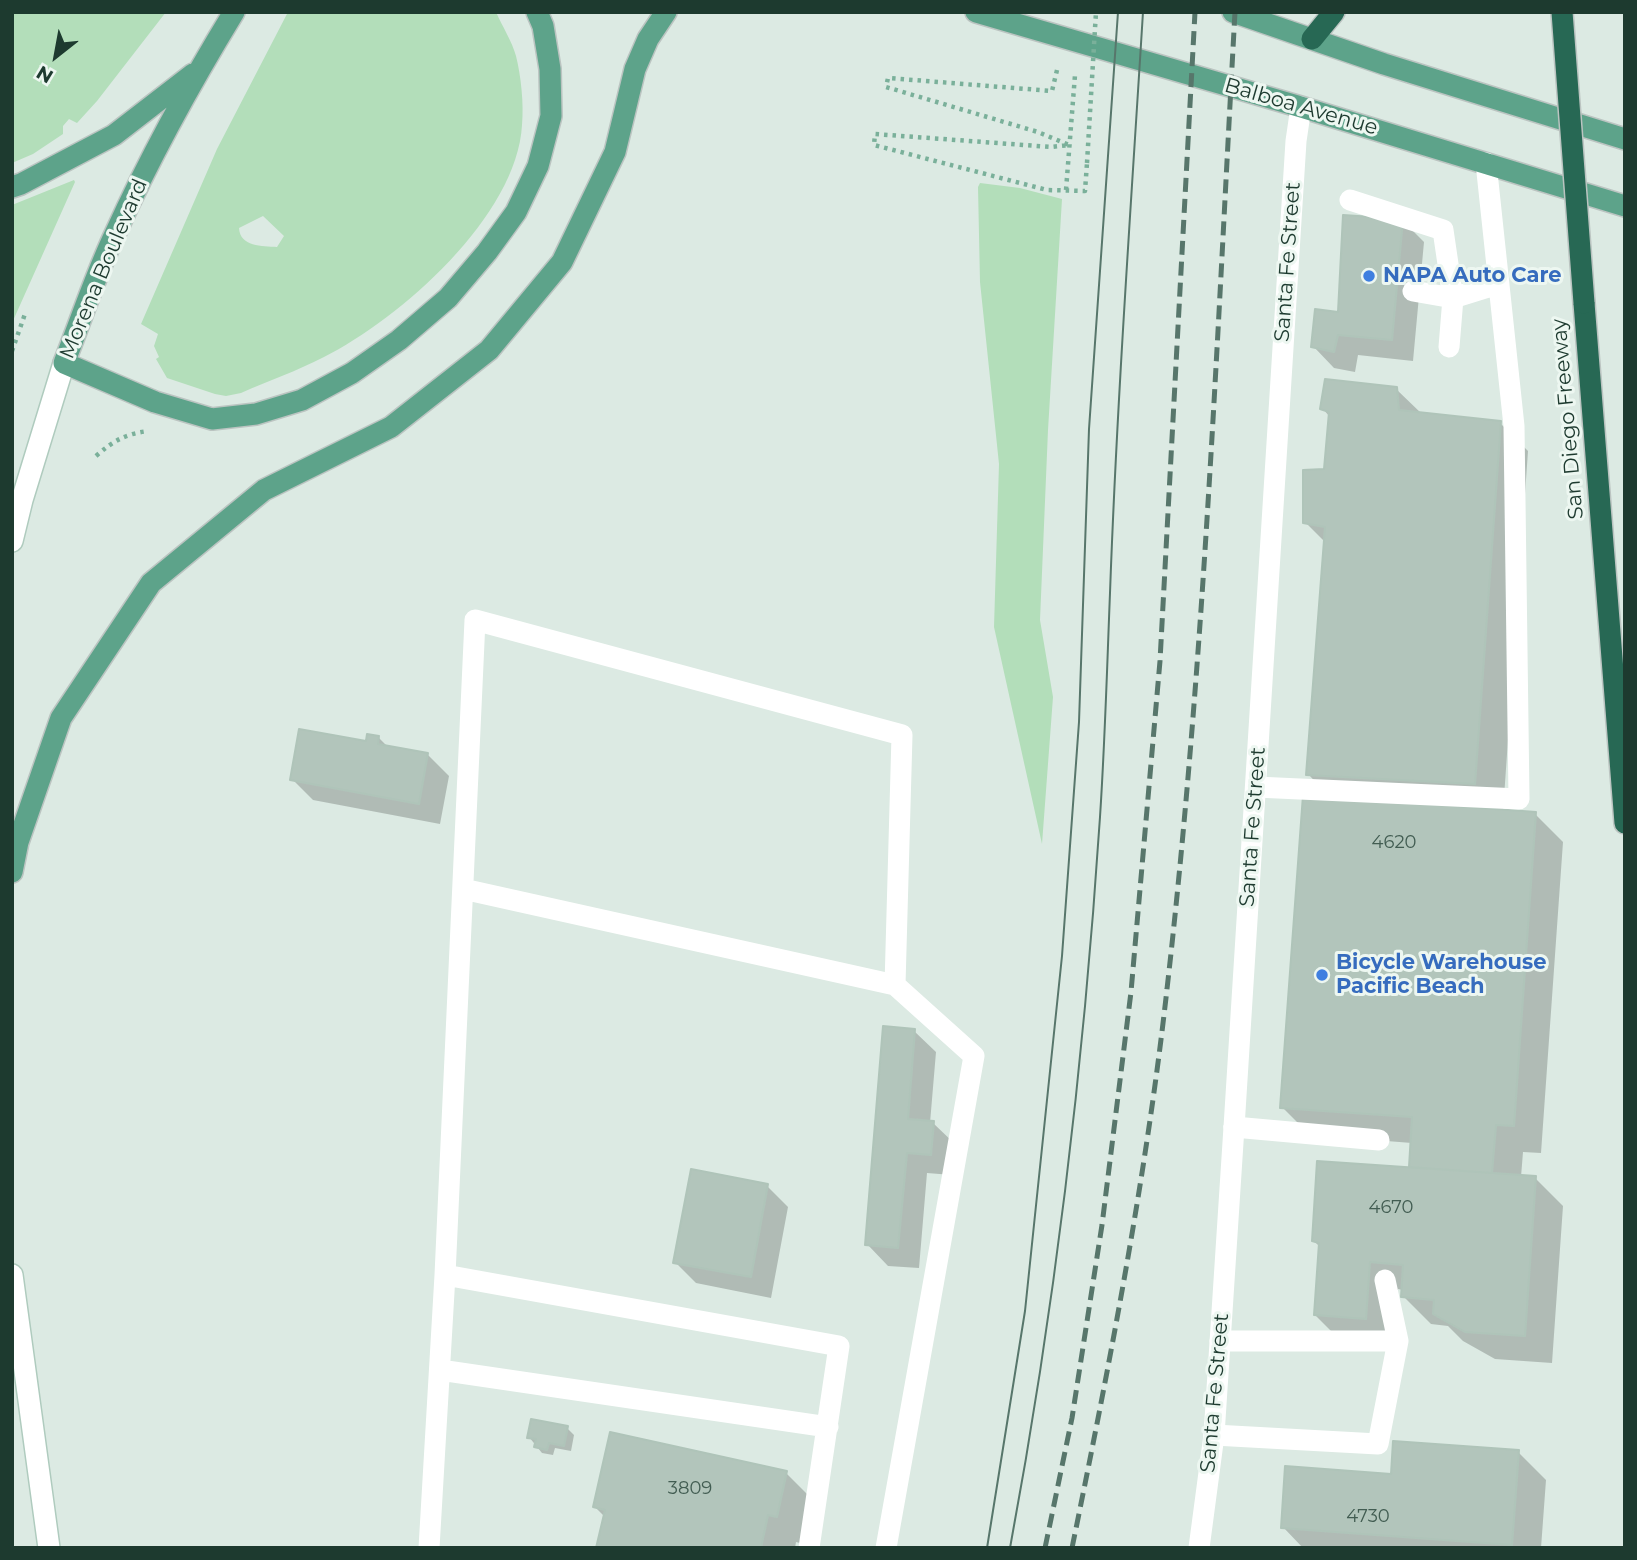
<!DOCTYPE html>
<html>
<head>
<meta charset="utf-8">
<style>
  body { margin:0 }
  #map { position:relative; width:1637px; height:1560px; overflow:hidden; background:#dceae3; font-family:Montserrat,sans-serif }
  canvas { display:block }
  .frame { position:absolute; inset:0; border:14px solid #1d3a2f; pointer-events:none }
  .north { position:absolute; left:21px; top:21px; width:70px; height:70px; -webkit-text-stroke:5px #edf7f1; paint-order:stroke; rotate:211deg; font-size:19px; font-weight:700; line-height:28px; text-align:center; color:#1d3a2f }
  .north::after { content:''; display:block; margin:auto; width:24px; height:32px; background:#1d3a2f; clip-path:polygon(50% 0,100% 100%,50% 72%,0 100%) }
</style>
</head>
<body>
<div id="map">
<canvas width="1637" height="1560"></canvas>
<div class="frame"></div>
<div class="north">N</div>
</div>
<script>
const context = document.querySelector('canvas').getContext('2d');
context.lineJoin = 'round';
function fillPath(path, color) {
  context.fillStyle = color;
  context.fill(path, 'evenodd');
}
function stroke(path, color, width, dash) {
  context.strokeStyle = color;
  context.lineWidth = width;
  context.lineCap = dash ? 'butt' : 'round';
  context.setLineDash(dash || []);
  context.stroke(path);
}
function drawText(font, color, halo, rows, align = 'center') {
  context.font = font + ' Montserrat,sans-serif';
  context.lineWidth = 6;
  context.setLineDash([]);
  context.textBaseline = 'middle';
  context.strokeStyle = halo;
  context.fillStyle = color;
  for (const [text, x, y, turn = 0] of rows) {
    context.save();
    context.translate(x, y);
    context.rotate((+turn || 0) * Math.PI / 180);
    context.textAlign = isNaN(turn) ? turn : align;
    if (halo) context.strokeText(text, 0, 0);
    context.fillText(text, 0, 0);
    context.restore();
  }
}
const green = new Path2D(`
  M12,12H166L97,101L77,123L69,119L63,126V134L33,154L12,163Z
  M288,12H496C502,26 512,41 516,56C521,76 524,104 522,125C517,216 400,319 324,357C297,371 268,381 241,393L226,396L215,394L167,378L156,359L159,357L154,346L158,334L141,324L217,149ZM263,216L284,236L277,247C262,246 240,247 239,228Z
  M74,180L75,182L12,323V205Z
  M980,183L1020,188L1062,199L1048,430L1040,620L1053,697L1042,844L994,627L999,464L980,282L978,187Z`);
const shadow = new Path2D(`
  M1402,220L1424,242L1413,361L1358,355L1355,372L1334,368L1313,346L1340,314Z
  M1396,389L1422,414L1500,423L1528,451L1503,812L1535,814L1563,842L1541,1153L1523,1152L1521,1177L1535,1178L1563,1206L1552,1363L1495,1359L1463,1341L1448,1326L1431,1324L1403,1296V1290L1398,1289L1394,1346L1343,1343L1315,1315L1320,1247L1313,1240L1410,1169L1412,1143L1310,1135L1282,1107L1332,799L1308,774L1326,543L1305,522L1326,471L1330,417L1322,408Z
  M379,738L388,747L427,754L449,776L440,824L313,800L292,779Z
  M914,1031L936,1052L930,1123H933L955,1144L952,1175L927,1173L919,1268L888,1266L867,1244Z
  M767,1186L788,1207L771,1298L696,1283L675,1262Z
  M567,1428L574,1435L571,1451L555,1448L553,1455L542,1453L529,1437Z
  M1518,1452L1546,1480L1541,1548H1303L1283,1527Z
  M786,1473L814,1501L804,1544L796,1542L795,1548H598L605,1517L595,1507Z`);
const building = new Path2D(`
  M1343,215L1403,219L1392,340L1338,335L1334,352L1311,347L1315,309L1338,312Z
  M1325,379L1397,387L1399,410L1501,421L1475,784L1306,775L1325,527L1303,523V470L1324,469L1329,412L1320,409Z
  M299,729L366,741L367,734L379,736L378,744L428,753L419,804L290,780Z
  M1303,795L1536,812L1514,1126L1496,1125L1492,1173L1409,1167L1412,1117L1280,1108Z
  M883,1026L915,1029L908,1119L934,1121L931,1155L907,1153L898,1248L865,1245Z
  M1317,1161L1536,1176L1525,1336L1465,1332L1433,1314L1434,1300L1401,1297L1403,1265L1370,1262L1366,1319L1314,1315L1319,1243L1312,1241Z
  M691,1169L768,1184L751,1277L673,1263Z
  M531,1419L568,1426L564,1446L549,1443L547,1450L534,1447L536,1439L527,1438Z
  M610,1432L787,1471L777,1517L768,1515L761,1548H596L605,1510L593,1507Z
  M1393,1441L1519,1450L1512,1545L1281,1528L1285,1466L1391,1474Z`);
const path = new Path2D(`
  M1057,70L1052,91L888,78L886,87L1038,132L1069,145L1051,147L875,134L874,145L1047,190L1085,191L1087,163
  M1066,190L1075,75
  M12,351L26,311
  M96,456C113,441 125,434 148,431`);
const service = new Path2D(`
  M1350,200L1443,230L1453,298L1449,347
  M1413,291L1453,298L1498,284
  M1256,787L1519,799L1514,426L1486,163
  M463,889L895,985
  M1234,1127L1379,1140
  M445,1275L475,620L902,735L895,985L974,1056L886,1548
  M1220,1341H1398
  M440,1370L828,1427
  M1214,1435L1378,1444L1398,1341L1385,1280
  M429,1548L445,1275L839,1346L809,1548`);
const minor = new Path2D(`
  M1234,1127L1296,141L1301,107`);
const tertiary = new Path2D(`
  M1199,1548L1214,1435L1234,1127`);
const secondary = new Path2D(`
  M12,541L22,500L64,363
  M12,1275L49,1548`);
const primary = new Path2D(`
  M234,12C190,84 150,157 115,234C95,276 81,320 64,363L155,402L212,419L256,414L302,400L352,373L399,340L448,298L487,252L516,212L538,166L551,116L550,69L543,26L537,12
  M976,12L1301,107L1625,206
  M1233,12L1384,64L1625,139
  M12,187L21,184L114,135L193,74
  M12,872L18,842L61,718L151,583L264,490L391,427L489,350L562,262L615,152L635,69L648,39L666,12`);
const motorway = new Path2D(`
  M1312,39L1334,12
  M1584,303L1625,823`);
const tram = new Path2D(`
  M987,1548L1025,1311L1062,956L1079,722L1089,429L1118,12
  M1010,1548C1055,1307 1084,1062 1100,817C1105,742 1107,668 1110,593C1117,399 1131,206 1143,12`);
const rail = new Path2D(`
  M1045,1548L1072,1418L1102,1225L1131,992L1160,661L1195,12
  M1072,1548C1110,1362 1146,1177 1167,989C1204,665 1217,338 1235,12`);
const pathBridge = new Path2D(`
  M1087,163L1096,12`);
const motorwayBridge = new Path2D(`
  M1562,12L1584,303`);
const markers = [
  [1369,276,7,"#3f7fe0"],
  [1322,975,7,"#3f7fe0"]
];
const numberNames = [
  ["4620",1394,843],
  ["4670",1391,1208],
  ["3809",690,1489],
  ["4730",1368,1517]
];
const streetNames = [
  ["Balboa Avenue",1301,107,16],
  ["Santa Fe Street",1288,262,-86],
  ["Morena Boulevard",104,269,-67],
  ["San Diego Freeway",1568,419,-95],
  ["Santa Fe Street",1253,827,-86],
  ["Santa Fe Street",1215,1393,-85]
];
const shopNames = [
  ["NAPA Auto Care",1383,276],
  ["Bicycle Warehouse",1336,963],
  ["Pacific Beach",1336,987]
];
fillPath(green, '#b3deba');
fillPath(shadow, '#0003');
fillPath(building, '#b2c5bb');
stroke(building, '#afc4b9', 2);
stroke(secondary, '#afcbbe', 24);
stroke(primary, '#bbc4c1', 24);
stroke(motorway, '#bbc4c1', 24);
stroke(path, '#7ab09a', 4.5, [3.5, 5]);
stroke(service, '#fff', 21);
stroke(minor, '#fff', 21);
stroke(tertiary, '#fff', 21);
stroke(secondary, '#fff', 21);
stroke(primary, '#5da38a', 21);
stroke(motorway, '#276854', 21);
stroke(tram, '#57766b', 2);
stroke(rail, '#57766b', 5, [14, 7]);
stroke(motorwayBridge, '#bbc4c1', 24, []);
stroke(pathBridge, '#7ab09a', 4.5, [3.5, 5]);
stroke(motorwayBridge, '#276854', 21);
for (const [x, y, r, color] of markers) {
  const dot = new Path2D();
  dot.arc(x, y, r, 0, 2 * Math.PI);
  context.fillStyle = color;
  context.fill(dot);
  stroke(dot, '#edf7f1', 2.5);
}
drawText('18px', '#425d52', null, numberNames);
drawText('21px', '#1d3a2f', '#edf7f1', streetNames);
drawText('bold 21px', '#366cbe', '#edf7f1', shopNames, 'left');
</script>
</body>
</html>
